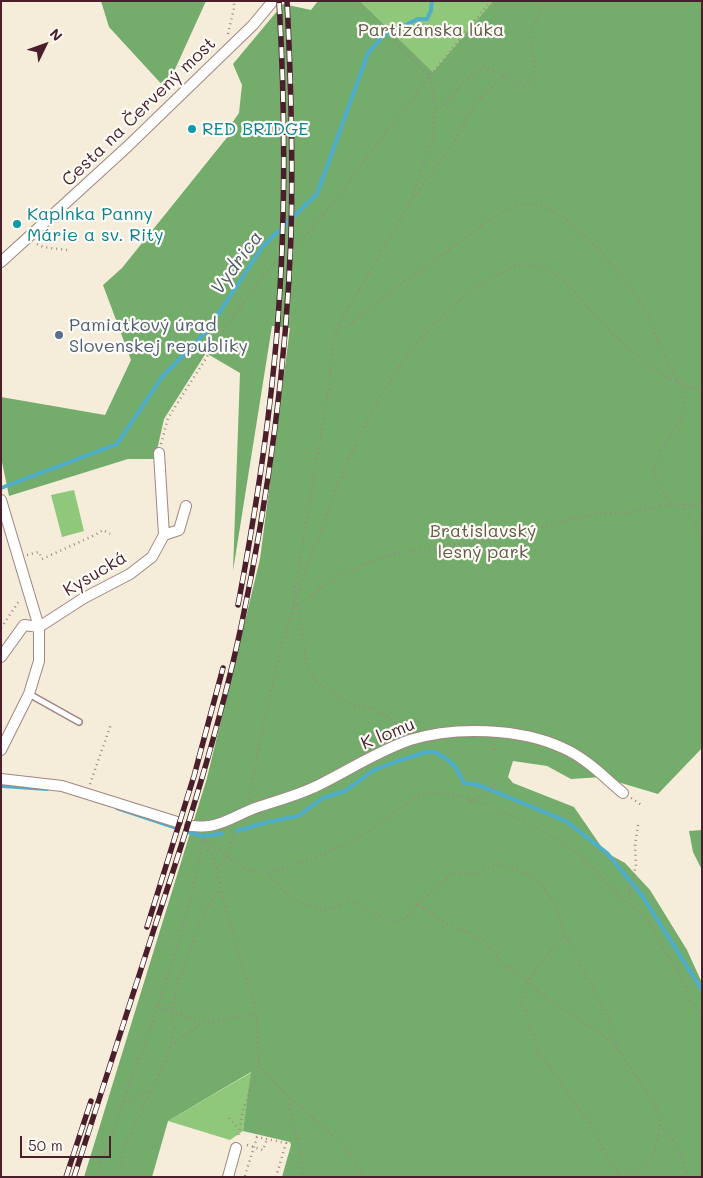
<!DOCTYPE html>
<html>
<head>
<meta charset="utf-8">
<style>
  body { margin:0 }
  #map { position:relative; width:703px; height:1178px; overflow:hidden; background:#f5ecd9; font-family:Mali,sans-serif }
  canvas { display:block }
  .frame { position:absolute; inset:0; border:2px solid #4a1f2b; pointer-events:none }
  .north { position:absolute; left:20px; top:20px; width:50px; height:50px; -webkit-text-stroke:4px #fdfcf7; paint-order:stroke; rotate:48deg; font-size:14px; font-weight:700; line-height:20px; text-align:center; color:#4a1f2b }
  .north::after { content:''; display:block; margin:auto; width:18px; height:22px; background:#4a1f2b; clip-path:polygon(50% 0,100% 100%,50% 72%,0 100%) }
  .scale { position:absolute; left:20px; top:1136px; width:91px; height:22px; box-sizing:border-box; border:2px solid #4a1f2b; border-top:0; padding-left:6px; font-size:15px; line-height:18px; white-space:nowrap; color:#4a1f2b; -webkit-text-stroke:4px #fdfcf7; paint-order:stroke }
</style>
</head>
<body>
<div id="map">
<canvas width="703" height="1178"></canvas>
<div class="frame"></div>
<div class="north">N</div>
<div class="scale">50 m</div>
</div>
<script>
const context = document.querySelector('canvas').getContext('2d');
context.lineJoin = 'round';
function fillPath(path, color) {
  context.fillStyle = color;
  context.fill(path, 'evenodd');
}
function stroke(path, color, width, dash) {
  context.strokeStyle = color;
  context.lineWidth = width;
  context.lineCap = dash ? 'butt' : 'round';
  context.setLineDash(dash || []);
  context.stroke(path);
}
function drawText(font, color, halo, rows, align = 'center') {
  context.font = font + ' Mali,sans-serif';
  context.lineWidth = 4.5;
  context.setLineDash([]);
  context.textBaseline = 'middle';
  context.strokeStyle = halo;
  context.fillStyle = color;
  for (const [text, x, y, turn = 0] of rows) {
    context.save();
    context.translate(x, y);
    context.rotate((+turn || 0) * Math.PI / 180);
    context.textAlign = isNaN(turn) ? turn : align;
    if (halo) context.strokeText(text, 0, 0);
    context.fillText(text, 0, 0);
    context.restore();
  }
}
const green = new Path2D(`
  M360,1H493L433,72Z
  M74,490L84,531L62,537L51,495Z
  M252,1072L243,1131L230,1140L168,1121Z`);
const forest = new Path2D(`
  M101,1H206L166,89L109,27Z
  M318,1H360L433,72L493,1H702V748L658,794L601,777L571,779L547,766L513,761L508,777L513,783L574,807L605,852L625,863L650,890L687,950L702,983V1177H282L291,1145L290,1142L243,1131L251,1072L168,1121L152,1177H84L207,778L260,559L290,328L272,326L233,571L240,373L206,353L164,419L155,459H128L9,496L1,457V397L105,415L131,360L103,285L122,268L229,135L228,129L239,113L242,85L233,64L283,4L311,10Z
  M702,830V870L693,852L689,831Z`);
const stream = new Path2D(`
  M1,488L117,444L162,377L207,331L263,246L317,194L368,53L383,36L418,19H427L431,10L432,1
  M3,786L47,789
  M117,808L174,827
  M237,831L268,822L298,816L323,798L345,791L374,770L395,762L426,752H435L448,760L456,768L464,783L474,784L486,788L566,821L607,853L641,894L702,990
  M189,832L202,836L222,834`);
const path = new Path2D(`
  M228,34L234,8V1
  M395,42L430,77L435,107L433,138L411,201L338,325L339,327L344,328C379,300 415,273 453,247C475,231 502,205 531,204C564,202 626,279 643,306C652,320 655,335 662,350C670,368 682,383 684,402C685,405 684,410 683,413C681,421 673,429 669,436C663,446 658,459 653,470L660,488L671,504
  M435,107H442L464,81L484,67L505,74L524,86L536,77L530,33L544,5L547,1
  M414,197L455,140L476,103L505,74
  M37,244L43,247L67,250
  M161,444L168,418L222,333L265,272L311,230L433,72L491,1
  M682,505L702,535
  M27,555L39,552L42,559L95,535L103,530L110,534
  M293,602L330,380L332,349L338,326
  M298,604L306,661L312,675L318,683L350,704L371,708L390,718L404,733
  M294,608L337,577L364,564L393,554L486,541L587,515L630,512L671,504L702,505
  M1,628L19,601
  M494,755L495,741
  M90,784L111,724
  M631,798L643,806
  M249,799C260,735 274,673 292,611C299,584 311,558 320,532C354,440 397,339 482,284C516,262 534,254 566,283C600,319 633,362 680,383C687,386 694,388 702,390
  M470,801C479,797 491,793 495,784
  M638,825L635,846L636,866L629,892L632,906L649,921L659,942L679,972L690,1001L702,1016
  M203,839L245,869L268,873L286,894L301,903L324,910L333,909L348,901L356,903L383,919L396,921L406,918L418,904L453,873H477L498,864L533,875L554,901L566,936L606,1014L618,1050L654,1102L660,1122L658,1137L653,1157L647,1164L627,1177
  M204,840L217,869L220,888L256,1014L259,1066L243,1110L238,1138
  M217,869L227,856L236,829
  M268,873C300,862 334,853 363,835C381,824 407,798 427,794C459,787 537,826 565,844C591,860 607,889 632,906
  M418,904L447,924L481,938L496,954L501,964L517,972L548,1000L602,1034L618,1050
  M565,936L540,963L528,981L521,999L539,1053L593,1129L608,1158L621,1177
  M157,1006L202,1023
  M171,1046L202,1023L256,1014
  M259,1066L289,1097L347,1148L364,1177
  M289,1099L291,1118L300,1145L302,1177
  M124,1104L150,1090
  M229,1118L238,1128
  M660,1124L676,1144L688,1177
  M247,1145L263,1150L267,1139
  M245,1176L257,1137L286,1143L276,1177
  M96,1177C123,1101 152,1026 176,950C188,914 195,876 203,839
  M124,1177L121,1158L130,1134L166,1061L174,1028L172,1011L178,981L206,909L220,888`);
const service = new Path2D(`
  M29,694L79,722`);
const minor = new Path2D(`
  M1,262L127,147L253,25L273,1
  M1,500L39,627V661L29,694L1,750
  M164,535L179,530L186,506
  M1,657L24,625L39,627L84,598L130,574L152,557L164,535L159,453
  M1,779L62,786L177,822
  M190,826C196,826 203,827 209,826C226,824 242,812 258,807C279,800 299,795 319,785C349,770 378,751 410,740C455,726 520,728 563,748C586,758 604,777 623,793
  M228,1177L236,1148`);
const rail = new Path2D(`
  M238,605C253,526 266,445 274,365C286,244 286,122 279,1
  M147,927L194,776L223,668
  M66,1177L91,1101
  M74,1177C101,1094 127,1012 154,929C187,830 219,729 241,627C268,499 286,368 291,237C293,158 291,80 287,1`);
const markers = [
  [192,129,5,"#0f9aa8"],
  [17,224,5,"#0f9aa8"],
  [59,335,5,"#5c6f8a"]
];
const parkNames = [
  ["Partizánska lúka",431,30],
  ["Bratislavský",483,531],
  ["lesný park",483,552]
];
const streetNames = [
  ["Cesta na Červený most",139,112,-44],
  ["Kysucká",95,574,-31],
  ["K lomu",388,734,-22]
];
const cultureNames = [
  ["RED BRIDGE",202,129],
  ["Kaplnka Panny",27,214],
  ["Márie a sv. Rity",27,235]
];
const serviceNames = [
  ["Pamiatkový úrad",69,325],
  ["Slovenskej republiky",69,346]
];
const waterNames = [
  ["Vydrica",237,263,-54]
];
fillPath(green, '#8fc77b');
fillPath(forest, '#73ac6b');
stroke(stream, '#4eaecc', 4);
stroke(service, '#a08682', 8);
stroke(minor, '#a08682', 12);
stroke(path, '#a08682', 2.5, [1, 4]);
stroke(service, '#fff', 5);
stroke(minor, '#fff', 10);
stroke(rail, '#4a1f2b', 5.5);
stroke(rail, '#fdfcf7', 4, [11]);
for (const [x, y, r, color] of markers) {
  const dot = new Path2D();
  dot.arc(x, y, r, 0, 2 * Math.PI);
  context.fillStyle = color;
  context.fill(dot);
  stroke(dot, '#fdfcf7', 2);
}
drawText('18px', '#625a47', '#fdfcf7', parkNames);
drawText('18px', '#4a1f2b', '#fdfcf7', streetNames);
drawText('18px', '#0d838f', '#fdfcf7', cultureNames, 'left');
drawText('18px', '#4e5e75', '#fdfcf7', serviceNames, 'left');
drawText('italic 19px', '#4c586b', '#fdfcf7', waterNames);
</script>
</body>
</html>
